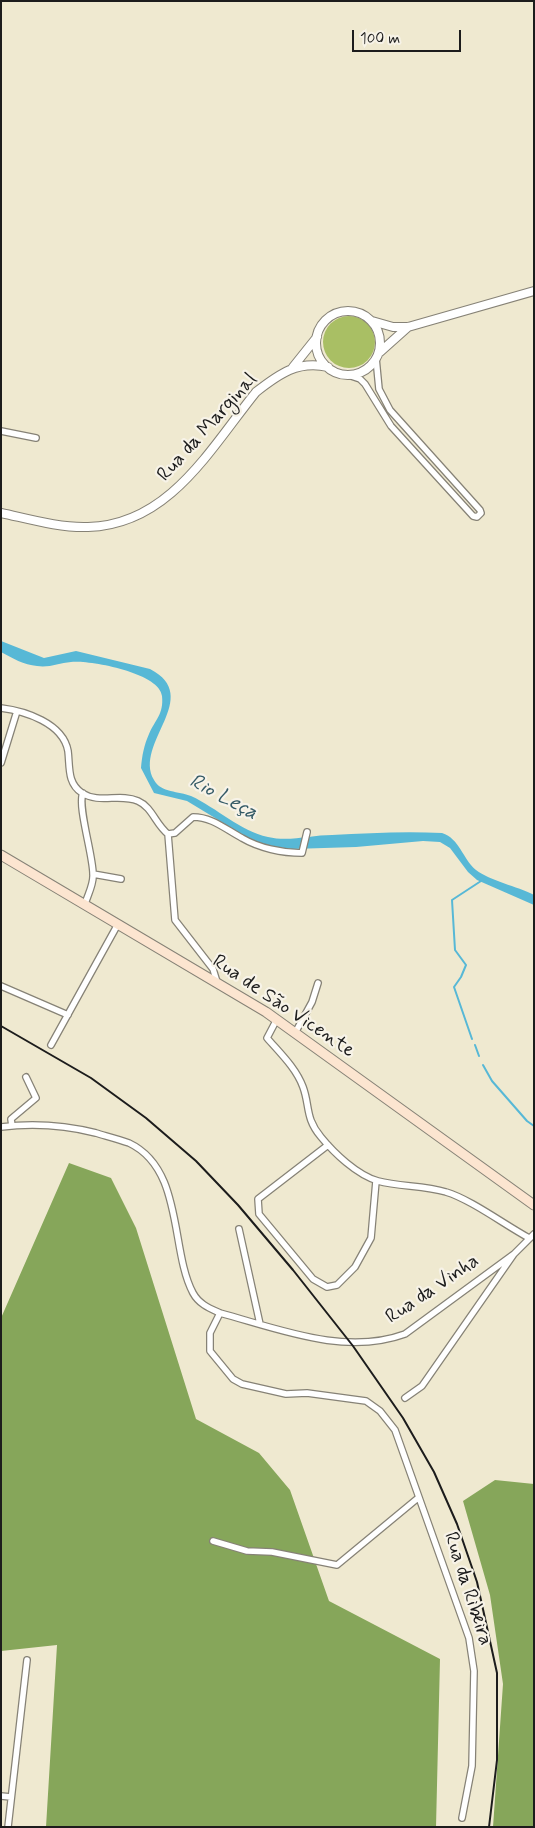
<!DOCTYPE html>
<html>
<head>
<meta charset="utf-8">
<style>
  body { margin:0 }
  #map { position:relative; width:535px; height:1828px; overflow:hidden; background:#efe9d0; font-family:Mynerve,sans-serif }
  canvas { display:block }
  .frame { position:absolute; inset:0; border:2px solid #1c1c1c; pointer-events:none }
  .scale { position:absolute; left:352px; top:30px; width:109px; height:22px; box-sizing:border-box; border:2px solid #1c1c1c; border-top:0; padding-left:6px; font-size:15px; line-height:18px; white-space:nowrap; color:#1c1c1c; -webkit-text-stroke:4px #f7f3e8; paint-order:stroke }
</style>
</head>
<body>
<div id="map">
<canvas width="535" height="1828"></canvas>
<div class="frame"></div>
<div class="scale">100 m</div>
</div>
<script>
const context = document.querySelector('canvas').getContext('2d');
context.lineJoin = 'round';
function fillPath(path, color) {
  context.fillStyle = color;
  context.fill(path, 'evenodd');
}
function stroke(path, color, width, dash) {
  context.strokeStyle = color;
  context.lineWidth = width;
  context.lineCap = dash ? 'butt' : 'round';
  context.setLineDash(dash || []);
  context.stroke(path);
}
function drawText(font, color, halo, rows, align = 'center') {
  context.font = font + ' Mynerve,sans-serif';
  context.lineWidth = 4.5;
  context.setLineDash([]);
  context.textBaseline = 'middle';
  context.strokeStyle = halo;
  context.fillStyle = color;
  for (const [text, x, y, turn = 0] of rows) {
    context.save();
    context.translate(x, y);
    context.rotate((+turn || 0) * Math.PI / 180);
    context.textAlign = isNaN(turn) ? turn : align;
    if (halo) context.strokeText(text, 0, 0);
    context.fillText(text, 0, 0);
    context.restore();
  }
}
const green = new Path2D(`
  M323 342a26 26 0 1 1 52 0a26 26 0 1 1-52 0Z`);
const forest = new Path2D(`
  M69,1163L111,1178L136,1228L196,1419L259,1453L290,1490L329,1601L440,1659L436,1827H46L57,1645L1,1651V1318Z
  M495,1480L534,1484V1827H493L503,1684L490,1595L463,1501Z`);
const water = new Path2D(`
  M1,641L44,658L76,651L150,669C204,697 133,743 154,780C161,793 179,791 191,796C217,808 240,831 268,837C289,842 311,835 332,835C368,833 406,831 442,833C460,839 462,858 476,870C490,881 517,886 534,895V905L477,880L468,872L450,848L440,842L423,841L356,847L292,849L276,847L253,841L187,801L154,793L141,768C142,756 144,745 149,734C155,720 164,714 162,696C160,673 90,660 71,662C59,663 49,668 37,666C24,665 12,658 1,652Z`);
const stream = new Path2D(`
  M472,1039L454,987L461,977L466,965L455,950L452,900L481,881
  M475,1045L479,1056
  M483,1065L492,1081L527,1121L534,1126`);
const minor = new Path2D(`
  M345,374L360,379L365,384L391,426L473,516L477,517L481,513L480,510L390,410L379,389L376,358
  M1,431L36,438
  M1,708C25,711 63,723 68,751C70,767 67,783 82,793C99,804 120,793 138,801C152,807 156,825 168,834
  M1,763L17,711
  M83,793C77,805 93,855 93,874C94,884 88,894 85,904
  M168,834L175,833L193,817C212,817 225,829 242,838C259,848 282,853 302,853L307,832
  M168,834L175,920L213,969L217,982
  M93,874L121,879
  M1,986L68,1015
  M277,1019L267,1038C280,1053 296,1068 303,1087C310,1106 305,1118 321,1137C334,1153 357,1175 378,1181C400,1187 424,1185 446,1192C470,1199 505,1225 529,1238
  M295,1033L312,1002L318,983
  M51,1045L118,924
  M12,1126L11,1119L36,1098L26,1077
  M1,1127C33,1123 64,1125 96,1133C106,1136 118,1139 129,1143C184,1169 170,1250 193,1293C199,1304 209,1308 220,1313L210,1333V1351L233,1379L242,1384L286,1394L307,1393L366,1401L380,1411L395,1430L469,1638L474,1671L472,1766L462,1818
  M328,1145L258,1199L259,1214L313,1279L327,1287L337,1285L355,1267L371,1238L376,1181
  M239,1229L260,1324
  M220,1313C279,1329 345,1356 405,1334L514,1254
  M405,1398L422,1386L514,1254L534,1234
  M213,1541L247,1551L272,1552L337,1565L418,1498
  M1,1796L11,1797
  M8,1827L27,1660`);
const tertiary = new Path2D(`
  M316 343a32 32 0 1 1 64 0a32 32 0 1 1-64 0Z
  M372,321L393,327H408L534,291
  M380,352L408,327
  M293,367L317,337
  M1,513C29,519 59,528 88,527C169,525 210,449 256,392C279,374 298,360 328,367`);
const secondary = new Path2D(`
  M1,855L266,1012L534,1205`);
const rail = new Path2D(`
  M1,1026L91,1078L146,1118L196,1161L238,1205L293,1270L353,1346L403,1418L434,1472L457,1524L477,1582L497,1673V1760L489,1827`);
const streetNames = [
  ["Rua da Marginal",208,428,-48],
  ["Rua de São Vicente",283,1007,34],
  ["Rua da Vinha",433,1290,-34],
  ["Rua da Ribeira",467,1589,72]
];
const waterNames = [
  ["Rio Leça",223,798,28]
];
fillPath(green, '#a9bf64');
fillPath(forest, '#86a65a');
fillPath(water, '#57b8d6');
stroke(stream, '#57b8d6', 2);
stroke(minor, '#868276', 8);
stroke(tertiary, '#868276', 10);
stroke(secondary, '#868276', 11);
stroke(minor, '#fff', 5.5);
stroke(tertiary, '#fff', 8);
stroke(secondary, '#fce5d0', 9);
stroke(rail, '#1c1c1c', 2);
drawText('20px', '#1c1c1c', '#f7f3e8', streetNames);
drawText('italic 21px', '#345a66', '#f7f3e8', waterNames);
</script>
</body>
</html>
